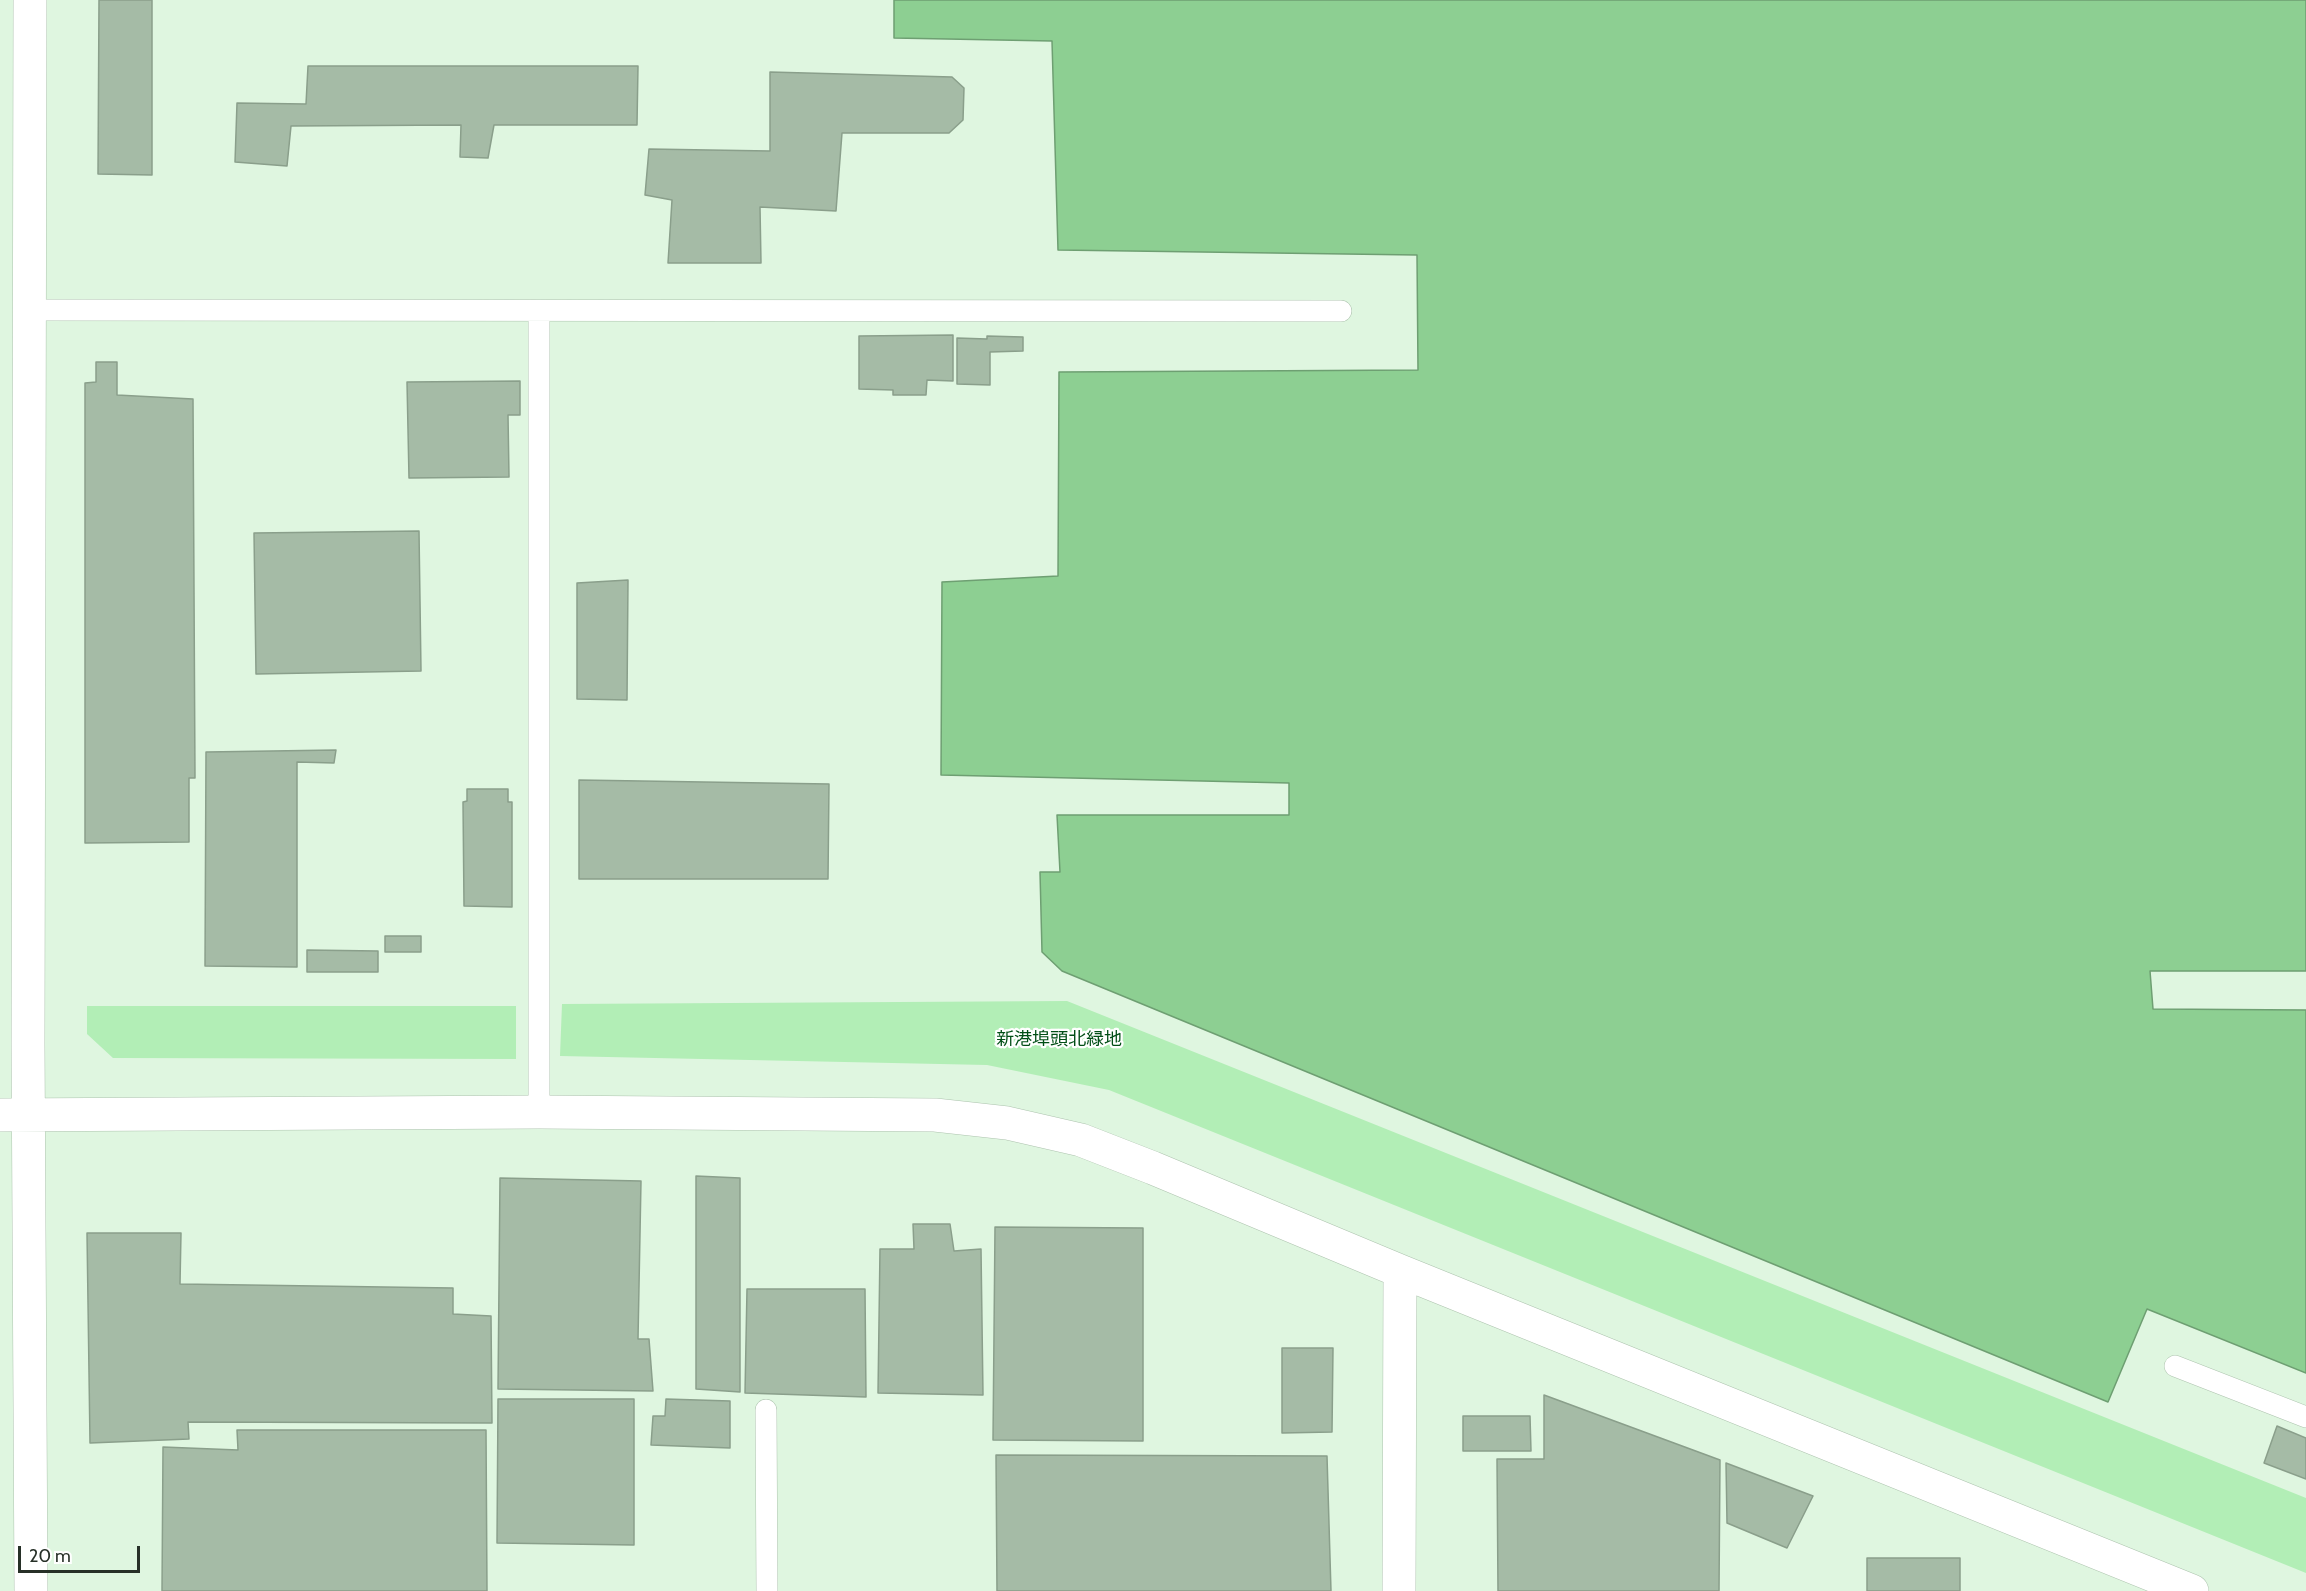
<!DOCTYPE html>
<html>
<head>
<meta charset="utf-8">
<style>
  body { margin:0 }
  #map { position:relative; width:2306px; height:1591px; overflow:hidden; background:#dff6e0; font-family:Cabin,sans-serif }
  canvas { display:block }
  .scale { position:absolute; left:18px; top:1546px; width:122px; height:27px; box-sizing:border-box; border:3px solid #273028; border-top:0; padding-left:8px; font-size:18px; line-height:21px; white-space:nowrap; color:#273028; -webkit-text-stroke:4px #fff; paint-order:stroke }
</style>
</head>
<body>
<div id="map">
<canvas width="2306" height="1591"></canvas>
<div class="scale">20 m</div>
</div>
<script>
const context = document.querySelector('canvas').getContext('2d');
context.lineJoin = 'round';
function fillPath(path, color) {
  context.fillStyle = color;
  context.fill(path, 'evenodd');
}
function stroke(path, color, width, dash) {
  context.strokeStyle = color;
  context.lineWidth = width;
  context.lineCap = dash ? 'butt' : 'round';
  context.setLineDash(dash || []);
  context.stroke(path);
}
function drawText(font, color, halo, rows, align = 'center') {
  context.font = font + ' Cabin,"Noto Sans JP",sans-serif';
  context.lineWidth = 4.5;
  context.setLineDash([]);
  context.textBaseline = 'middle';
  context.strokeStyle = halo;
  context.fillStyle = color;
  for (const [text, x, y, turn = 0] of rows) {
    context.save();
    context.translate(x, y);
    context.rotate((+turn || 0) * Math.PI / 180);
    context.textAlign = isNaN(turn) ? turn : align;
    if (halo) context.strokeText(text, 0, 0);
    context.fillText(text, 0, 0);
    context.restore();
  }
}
const green = new Path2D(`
  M1067,1001L2306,1498V1573L1109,1090L987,1065L560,1056L562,1004Z
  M87,1006H516V1059L113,1058L87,1034Z`);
const water = new Path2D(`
  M894,0H2306V971H2150L2153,1009L2306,1010V1373L2147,1309L2108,1402L1062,971L1042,952L1040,872H1060L1057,815H1289V783L941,775L942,582L1058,576L1059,372L1418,370L1417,255L1058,250L1052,41L894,38Z`);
const building = new Path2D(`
  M99,0H152V175L98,174Z
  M308,66H638L637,125H494L488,158L460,157L461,125L291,126L287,166L235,162L237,103L306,104Z
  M770,72L952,77L964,88L963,120L949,133H842L836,211L760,207L761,263H668L672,200L645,195L649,149L770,151Z
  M953,335V381L927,380L926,395H893V390L859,389V336Z
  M987,336L1023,337V351L990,352V385L957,384V338L987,339Z
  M96,362H117V395L193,399L195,778H189V842L85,843V383L96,382Z
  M520,381V415H508L509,477L409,478L407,382Z
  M419,531L421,671L256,674L254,533Z
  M628,580L627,700L577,699V583Z
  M336,750L334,763L297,762V967L205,966L206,752Z
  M579,780L829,784L828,879H579Z
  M467,789H508V802H512V907L464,906L463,802L467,801Z
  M385,936H421V952H385Z
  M307,950L378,951V972H307Z
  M696,1176L740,1178V1392L696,1389Z
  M500,1178L641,1181L638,1339H649L653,1391L498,1389Z
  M913,1224H950L954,1251L981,1249L983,1395L878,1393L880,1249H914Z
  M995,1227L1143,1228V1441L993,1440Z
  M87,1233H181L180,1284L453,1288V1314L491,1316L492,1423L188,1422L189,1439L90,1443Z
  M747,1289H865L866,1397L745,1393Z
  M1282,1348H1333L1332,1432L1282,1433Z
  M1544,1395L1720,1460L1719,1591H1498L1497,1459H1544Z
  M498,1399H634V1545L497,1543Z
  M666,1399L730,1401V1448L651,1445L653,1416H665Z
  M1463,1416H1530L1531,1451H1463Z
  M2277,1426L2306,1438V1479L2264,1463Z
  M237,1430H486L487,1591H162L163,1447L238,1450Z
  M996,1455L1327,1456L1331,1591H997Z
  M1726,1463L1813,1496L1787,1548L1727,1523Z
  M1867,1558H1960V1591H1867Z`);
const service = new Path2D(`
  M29,310L1341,311
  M539,312V1112
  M2175,1366L2306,1417
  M766,1410L767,1591`);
const tertiary = new Path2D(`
  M30,0L28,1042L31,1591
  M0,1115L539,1112L935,1115L1007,1123L1081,1140L1153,1168L1400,1271L2192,1591
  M1399,1591L1400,1271`);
const parkNames = [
  ["新港埠頭北緑地",1059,1040]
];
fillPath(green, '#b2eeb6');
fillPath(water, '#8dcf92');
stroke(water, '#6e9f72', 1.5);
fillPath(building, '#a5bba6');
stroke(building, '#8a9f8b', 1.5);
stroke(service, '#adc3ae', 22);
stroke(tertiary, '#adc3ae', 34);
stroke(service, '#fff', 21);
stroke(tertiary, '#fff', 33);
drawText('18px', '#014e16', '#fff', parkNames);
</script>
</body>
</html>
